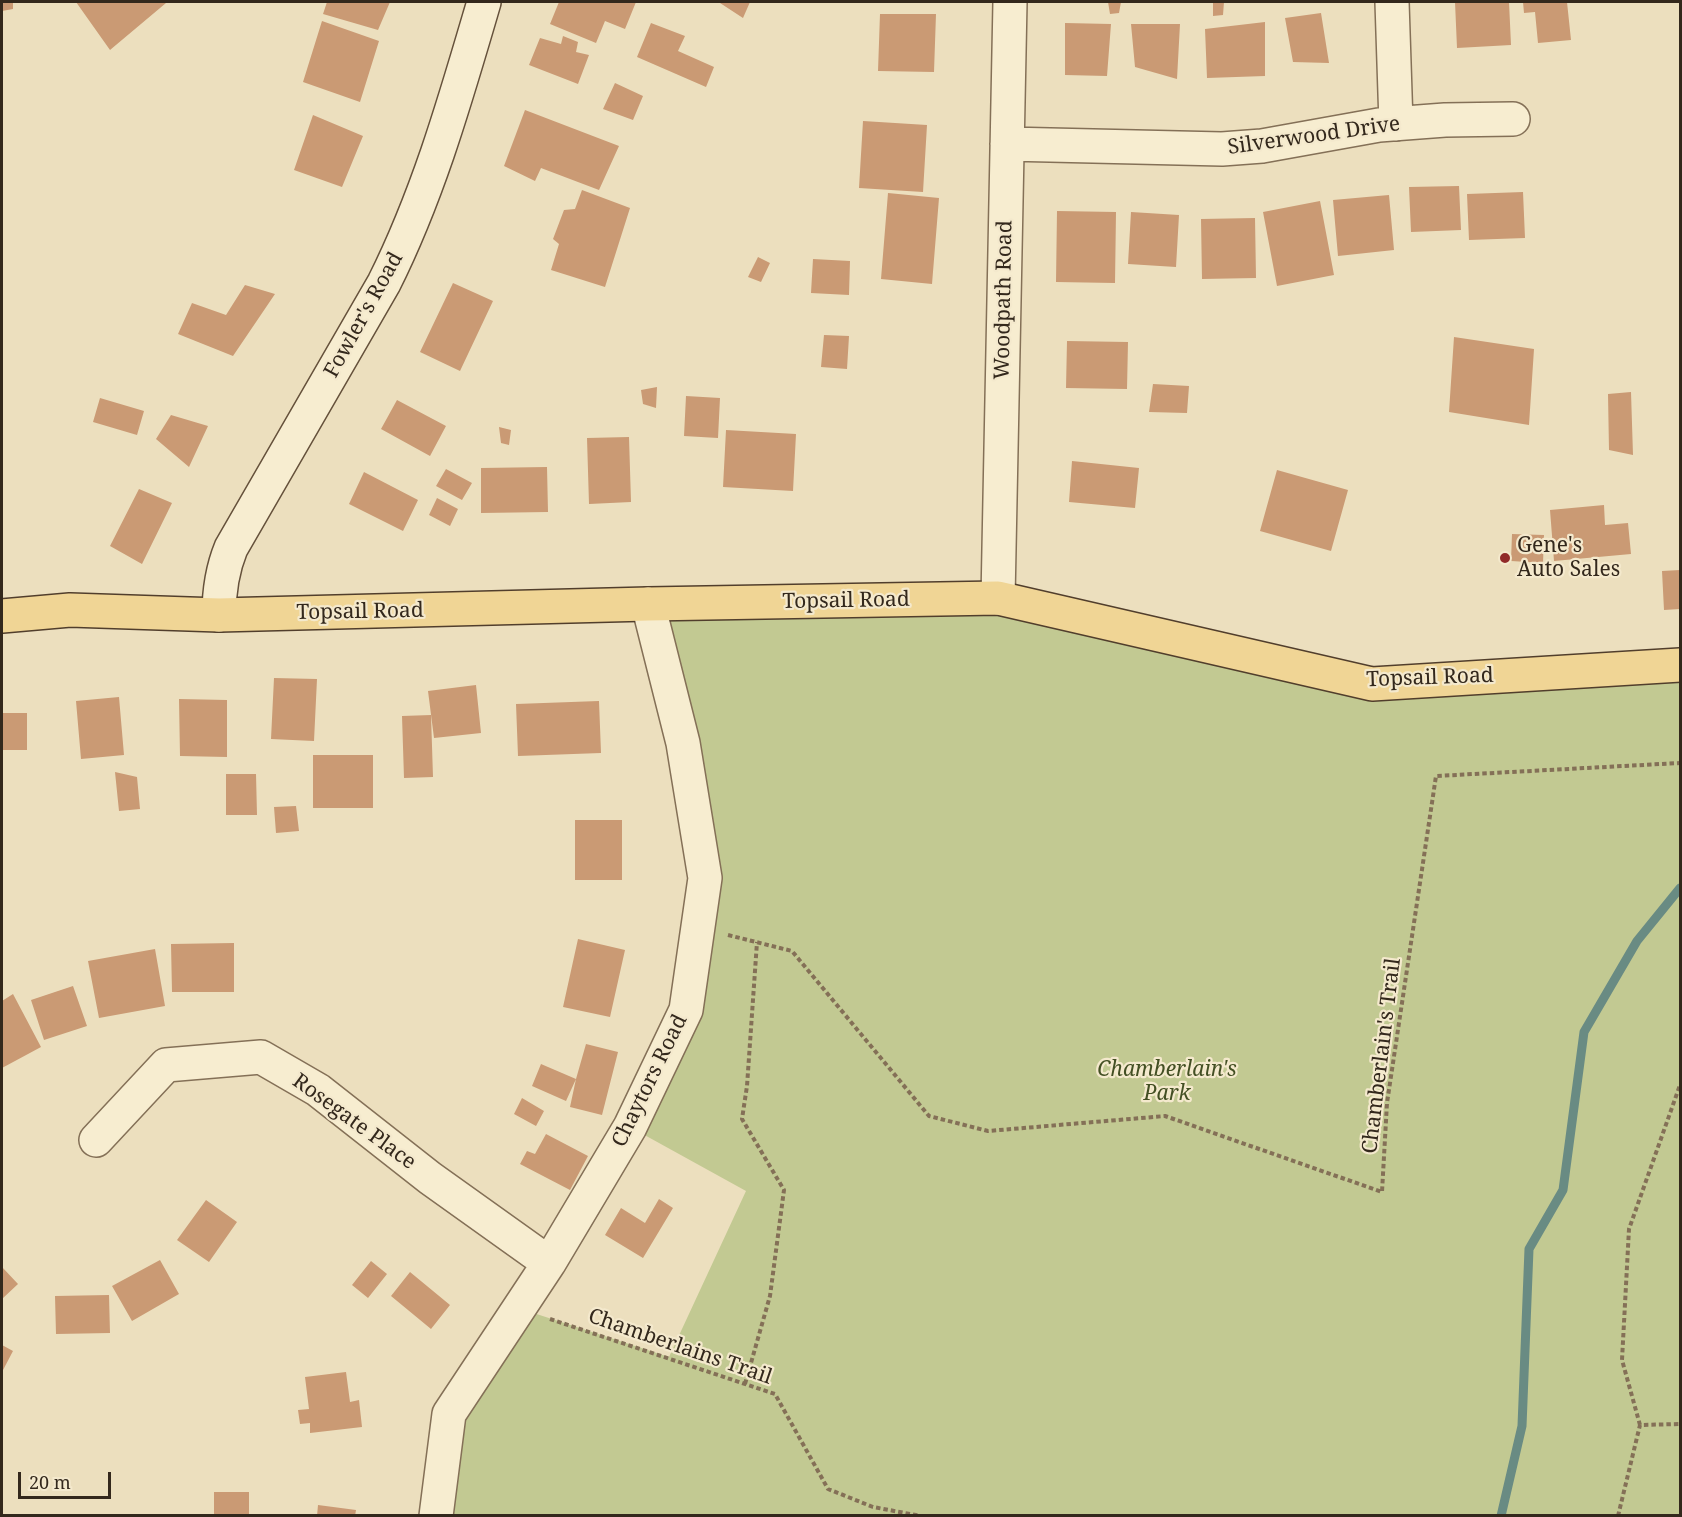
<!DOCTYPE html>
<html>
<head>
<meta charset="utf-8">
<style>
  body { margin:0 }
  #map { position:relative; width:1682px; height:1517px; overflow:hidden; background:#ecdfbe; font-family:"Noto Serif",serif }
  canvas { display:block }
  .frame { position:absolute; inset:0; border:3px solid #33281c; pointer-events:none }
  .scale { position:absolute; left:18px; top:1472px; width:93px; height:27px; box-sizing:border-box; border:3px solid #33281c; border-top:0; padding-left:8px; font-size:18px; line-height:21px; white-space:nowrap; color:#33281c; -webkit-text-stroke:4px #f4e9cd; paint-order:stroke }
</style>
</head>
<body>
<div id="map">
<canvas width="1682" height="1517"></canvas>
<div class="frame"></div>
<div class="scale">20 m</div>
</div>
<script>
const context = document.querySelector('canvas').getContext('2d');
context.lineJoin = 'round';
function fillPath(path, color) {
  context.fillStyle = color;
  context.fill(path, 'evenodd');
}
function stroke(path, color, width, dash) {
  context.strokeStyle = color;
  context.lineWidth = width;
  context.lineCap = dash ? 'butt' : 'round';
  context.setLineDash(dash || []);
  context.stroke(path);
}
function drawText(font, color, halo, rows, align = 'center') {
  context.font = font + ' "Noto Serif",serif';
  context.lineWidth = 4.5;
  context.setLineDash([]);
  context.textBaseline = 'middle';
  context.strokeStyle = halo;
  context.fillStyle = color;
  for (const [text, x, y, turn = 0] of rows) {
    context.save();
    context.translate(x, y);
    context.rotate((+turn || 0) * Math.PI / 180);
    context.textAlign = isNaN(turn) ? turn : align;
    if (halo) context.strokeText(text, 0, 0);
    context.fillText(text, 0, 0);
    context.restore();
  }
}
const green = new Path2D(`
  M998,598L1372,684L1680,665V1515L436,1516L449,1414L518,1308L669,1357L746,1191L630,1127L686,1010L705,878L648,604Z`);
const stream = new Path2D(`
  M1501,1516L1522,1426L1529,1249L1563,1190L1584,1032L1637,941L1680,888`);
const building = new Path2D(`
  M2,2H13V9L2,11Z
  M76,2H161L166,3L110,50Z
  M327,2H390L378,30L323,14Z
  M559,2H636L625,29L605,21L596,43L550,24Z
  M721,2H750L743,18L720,3Z
  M1108,2H1121L1119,13L1110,14Z
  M1213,2H1224L1223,15L1213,16Z
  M1455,2H1509L1511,45L1457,48Z
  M1523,2H1567L1571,40L1538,43L1535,12L1524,13Z
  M1321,13L1329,63L1293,62L1285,18Z
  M880,14H936L934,72L878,71Z
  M322,21L379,41L360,102L303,82Z
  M1265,22V76L1207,78L1205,29Z
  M651,23L685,36L678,51L714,67L706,87L637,57Z
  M1065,23L1111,24L1107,76L1065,75Z
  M1131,24H1180L1177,79L1135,67Z
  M563,36L578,42L576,52L589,55L578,84L529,65L540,38L561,44Z
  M615,83L643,96L633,120L603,109Z
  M525,110L619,146L599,190L541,168L535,181L504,166Z
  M313,115L363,136L342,187L294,170Z
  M863,121L927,125L923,192L859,188Z
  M1459,186L1461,230L1411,232L1409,187Z
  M582,190L630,208L605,287L551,270L559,244L553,239L564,210L575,209Z
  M1523,192L1525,238L1469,240L1467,194Z
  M888,193L939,198L932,284L881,279Z
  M1389,195L1394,250L1338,256L1333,200Z
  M1320,201L1334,275L1277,286L1263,212Z
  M1057,211L1116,212L1115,283L1056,282Z
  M1131,212L1179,215L1176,267L1128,264Z
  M1255,218L1256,278L1202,279L1201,219Z
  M758,257L770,263L761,282L748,277Z
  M813,259L850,261L849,295L811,293Z
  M453,283L493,301L460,371L420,352Z
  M245,285L275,294L233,356L178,334L192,303L226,315Z
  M824,335L849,336L847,369L821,367Z
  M1454,337L1534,349L1529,425L1449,412Z
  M1067,341L1128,342L1127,389L1066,388Z
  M1153,384L1189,386L1187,413L1149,412Z
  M657,387L656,408L643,404L641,390Z
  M1631,392L1633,455L1609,450L1608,394Z
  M686,396L720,398L718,438L684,436Z
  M100,398L144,411L137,435L93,422Z
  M397,400L446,426L430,456L381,429Z
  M171,415L208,426L189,467L156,439Z
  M499,427L511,430L509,445L501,443Z
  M726,430L796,434L793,491L723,487Z
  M629,437L631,502L589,504L587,438Z
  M1072,461L1139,468L1135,508L1069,502Z
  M547,467L548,512L481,513V468Z
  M446,469L472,483L462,500L436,486Z
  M1277,470L1348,490L1331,551L1260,531Z
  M364,472L418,500L403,531L349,504Z
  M139,489L172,503L142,564L110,546Z
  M437,498L458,509L450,526L429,515Z
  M1604,505L1605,525L1628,523L1631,554L1554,561L1550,510Z
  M1512,534L1544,535L1543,563L1511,561Z
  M1680,570V609L1664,610L1662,571Z
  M274,678L317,679L314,741L271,739Z
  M476,685L481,733L434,738L428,691Z
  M119,697L124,755L81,759L76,701Z
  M179,699L227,700V757L180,756Z
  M599,701L601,753L518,756L516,704Z
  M2,713H27V750H2Z
  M431,715L433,777L404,778L402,716Z
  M313,755H373V808H313Z
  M115,772L137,777L140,809L119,811Z
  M226,774H256L257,815H226Z
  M296,806L299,831L276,833L274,807Z
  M575,820H622V880H575Z
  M578,939L625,950L610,1017L563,1007Z
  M234,943V992H172L171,944Z
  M155,949L165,1006L99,1018L88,961Z
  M73,986L87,1026L44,1040L31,1000Z
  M13,994L41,1047L2,1068V1001Z
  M586,1044L618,1052L602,1115L570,1107L576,1079L566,1101L532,1086L541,1064L576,1079Z
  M522,1098L544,1111L536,1126L514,1114Z
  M546,1134L588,1156L570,1190L520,1164L527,1151L535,1154Z
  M659,1199L673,1208L643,1258L605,1235L621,1208L645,1223Z
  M206,1200L237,1222L209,1262L177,1240Z
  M160,1260L179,1294L132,1321L112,1286Z
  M371,1261L387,1274L368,1298L352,1285Z
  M2,1267L18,1284L2,1299Z
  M410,1272L450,1305L431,1329L391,1296Z
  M109,1295L110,1333L56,1334L55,1296Z
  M2,1345L13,1351L2,1372Z
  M346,1372L350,1402L359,1400L362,1427L310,1433V1423L300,1424L298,1410L309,1409L305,1377Z
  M214,1492H249V1516H214Z
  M318,1505L356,1510L355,1516H317Z`);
const path = new Path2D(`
  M728,935L792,951L929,1116L988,1131L1165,1116L1382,1192L1387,1103L1436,776L1680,763
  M550,1319L775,1394L828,1489L873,1507L921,1516
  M745,1384L770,1296L784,1190L742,1119L747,1086L757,942
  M1640,1425L1622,1360L1629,1229L1680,1085
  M1618,1516L1640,1425L1680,1424`);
const street = new Path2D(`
  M1392,2L1396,124
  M1007,144L1222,149L1262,146L1379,125L1445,120L1513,119
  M998,598L1010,2
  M96,1140L166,1065L261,1057L318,1090L430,1178L549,1263
  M436,1516L449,1414L549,1263L630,1127L686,1010L705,878L683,743L648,604`);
const secondary = new Path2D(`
  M219,615C219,591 222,570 231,548L384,283C429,193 456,97 484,2`);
const primary = new Path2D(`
  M2,616L70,610L219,615L648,604L998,598L1372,684L1680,665`);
const markers = [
  [1505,558,6,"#912a29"]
];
const streetNames = [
  ["Silverwood Drive",1314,136,-8],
  ["Woodpath Road",1004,300,-89],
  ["Fowler's Road",364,315,-61],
  ["Topsail Road",846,601,-1],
  ["Topsail Road",360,612,-1],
  ["Topsail Road",1430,678,-2],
  ["Chamberlain's Trail",1382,1056,-83],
  ["Chaytors Road",650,1081,-64],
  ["Rosegate Place",354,1122,36],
  ["Chamberlains Trail",680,1347,19]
];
const poiNames = [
  ["Gene's",1517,546],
  ["Auto Sales",1517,570]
];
const parkNames = [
  ["Chamberlain's",1167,1070],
  ["Park",1167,1094]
];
fillPath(green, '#c2c992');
stroke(stream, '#698b83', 9);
fillPath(building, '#ca9a74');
stroke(street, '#847057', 36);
stroke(secondary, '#65513b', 36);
stroke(primary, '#513e2c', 36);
stroke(path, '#847057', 4, [4.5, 3]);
stroke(street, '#f7edd0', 33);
stroke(secondary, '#f7edd0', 33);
stroke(primary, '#f0d595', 33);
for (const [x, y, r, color] of markers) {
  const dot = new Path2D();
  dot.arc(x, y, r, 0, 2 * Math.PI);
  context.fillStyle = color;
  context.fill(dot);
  stroke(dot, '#f4e9cd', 2);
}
drawText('21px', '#33281c', '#f4e9cd', streetNames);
drawText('21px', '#33281c', '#f4e9cd', poiNames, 'left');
drawText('italic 21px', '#434f23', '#f4e9cd', parkNames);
</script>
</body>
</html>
